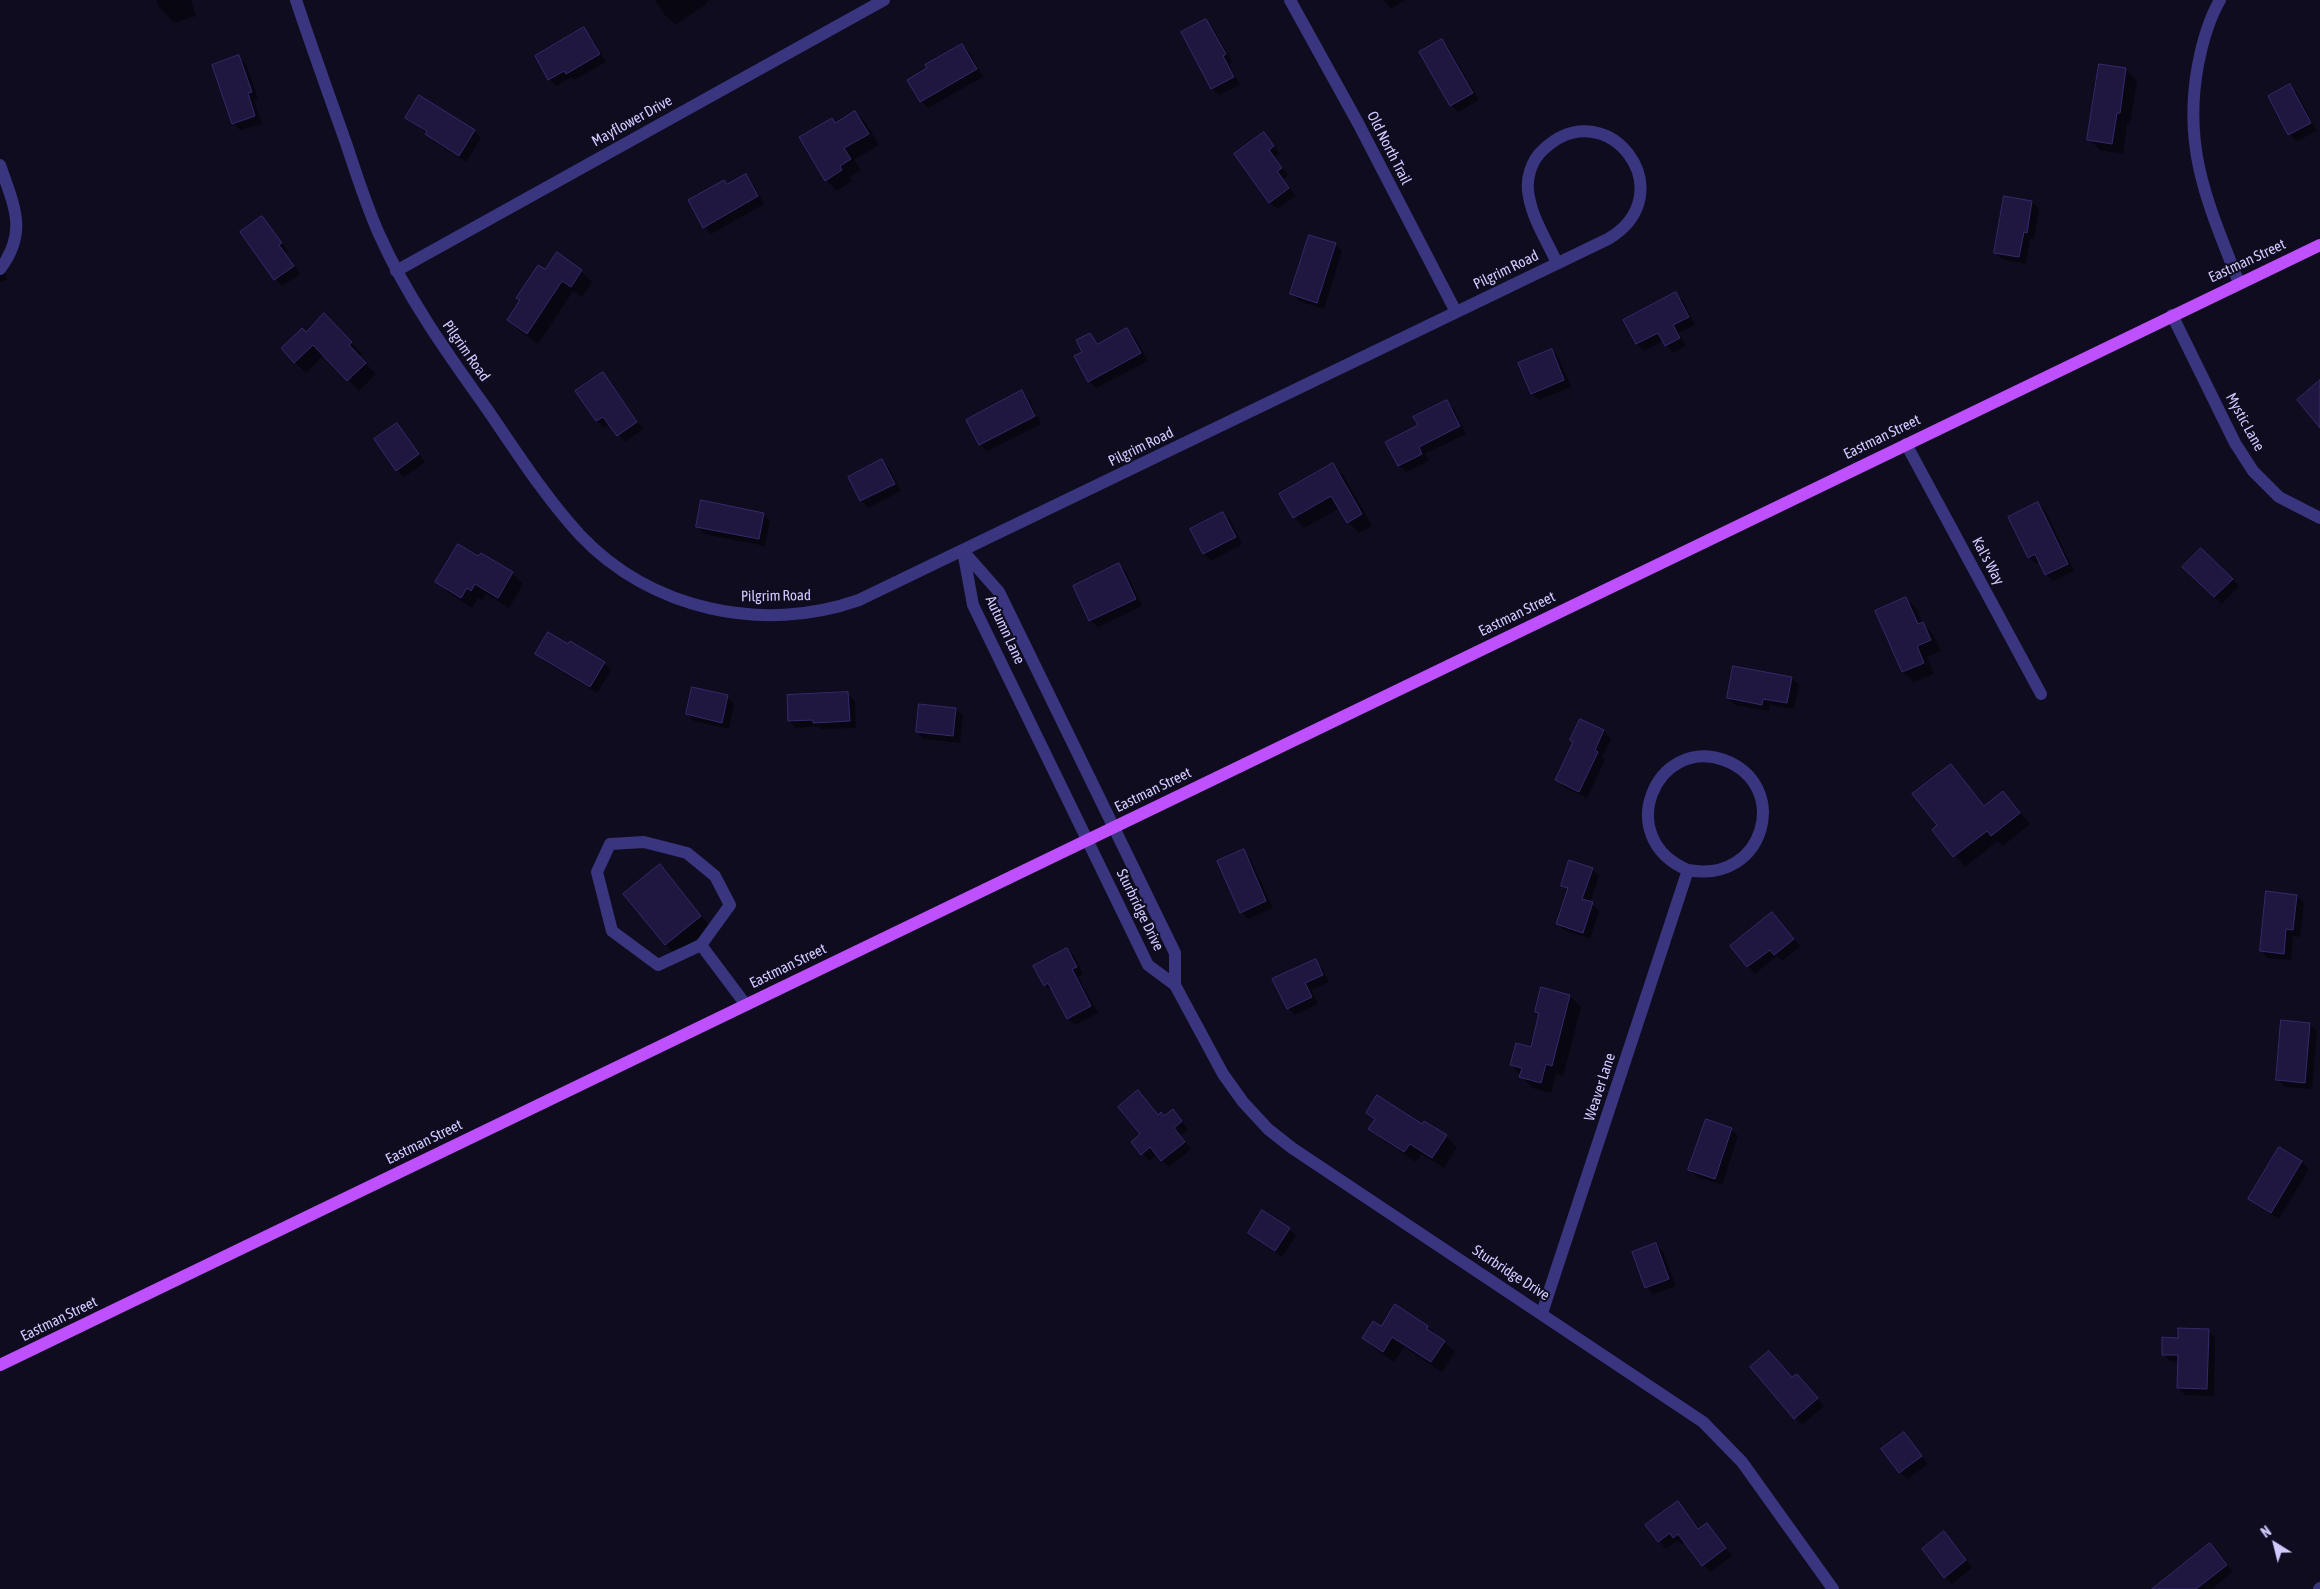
<!DOCTYPE html>
<html>
<head>
<meta charset="utf-8">
<style>
  body { margin:0 }
  #map { position:relative; width:2320px; height:1589px; overflow:hidden; background:#0f0c1f; font-family:"Asap Condensed",sans-serif }
  canvas { display:block }
  .north { position:absolute; left:2250px; top:1519px; width:50px; height:50px; -webkit-text-stroke:4px #0f0c1f; paint-order:stroke; rotate:324deg; font-size:14px; font-weight:700; line-height:20px; text-align:center; color:#d0c9ff }
  .north::after { content:''; display:block; margin:auto; width:18px; height:22px; background:#d0c9ff; clip-path:polygon(50% 0,100% 100%,50% 72%,0 100%) }
</style>
</head>
<body>
<div id="map">
<canvas width="2320" height="1589"></canvas>
<div class="north">N</div>
</div>
<script>
const context = document.querySelector('canvas').getContext('2d');
context.lineJoin = 'round';
function fillPath(path, color) {
  context.fillStyle = color;
  context.fill(path, 'evenodd');
}
function stroke(path, color, width, dash) {
  context.strokeStyle = color;
  context.lineWidth = width;
  context.lineCap = dash ? 'butt' : 'round';
  context.setLineDash(dash || []);
  context.stroke(path);
}
function drawText(font, color, halo, rows, align = 'center') {
  context.font = font + ' "Asap Condensed",sans-serif';
  context.lineWidth = 4;
  context.setLineDash([]);
  context.textBaseline = 'middle';
  context.strokeStyle = halo;
  context.fillStyle = color;
  for (const [text, x, y, turn = 0] of rows) {
    context.save();
    context.translate(x, y);
    context.rotate((+turn || 0) * Math.PI / 180);
    context.textAlign = isNaN(turn) ? turn : align;
    if (halo) context.strokeText(text, 0, 0);
    context.fillText(text, 0, 0);
    context.restore();
  }
}
const shadow = new Path2D(`
  M156,0H191L196,16L174,23L159,7Z
  M655,0H709L706,2L707,4L675,25L664,14Z
  M1383,0H1405L1391,9Z
  M1206,21L1213,28L1232,62L1229,64L1240,85L1219,95L1212,88Z
  M584,29L591,36L606,62L574,80L571,77L556,86L549,79Z
  M1442,41L1449,48L1479,100L1458,112L1451,105Z
  M962,45L969,52L983,77L928,108L921,101Z
  M239,57L246,64L258,99L254,100L262,124L240,130L233,123Z
  M2100,66L2126,70L2137,81L2130,123H2127L2123,154L2100,150L2089,139Z
  M2290,86L2297,93L2317,131L2297,141L2289,134L2270,96Z
  M855,112L866,123L879,145L854,160L861,170L850,177L852,181L837,191L826,180L836,124Z
  M407,118L474,131L481,138L466,162L433,141L427,133Z
  M1264,134L1280,154L1275,157L1288,175L1283,179L1296,196L1277,209L1270,202Z
  M745,175L752,182L764,204L711,234L704,227L728,185Z
  M2032,202L2039,209L2034,239L2030,238L2026,264L2002,259L1995,252Z
  M262,217L288,251L285,253L300,274L282,286L275,279Z
  M1335,244L1342,251L1324,309L1299,301L1292,294Z
  M0,253L7,280L0,282Z
  M545,271H581L592,282L582,297L573,291L538,344L519,331L508,320Z
  M1676,294L1683,301L1695,325L1679,333L1686,346L1673,353L1663,341L1644,351L1637,344L1625,320Z
  M324,315L362,354L359,357L376,374L359,391L324,355L306,373L295,362L306,333Z
  M1127,329L1134,336L1148,361L1096,388L1089,381L1084,353L1090,334L1099,345Z
  M1551,350L1558,357L1571,387L1539,400L1532,393Z
  M602,373L643,429L625,442L610,424L604,428L597,421L577,391Z
  M1021,392L1029,399L1036,414L981,443V445L968,420Z
  M1446,402L1454,409L1466,434L1425,454L1429,461L1406,472L1399,465L1419,426Z
  M1038,416L1041,424L987,451L981,445Z
  M396,425L425,462L404,477L397,470Z
  M882,461L889,468L901,491L868,508L861,500L849,478Z
  M1332,464L1343,475L1372,526L1359,533L1348,522L1340,508L1304,528L1294,517Z
  M2038,503L2045,510L2074,571L2053,581L2046,574L2040,562L2036,564L2029,557Z
  M1223,513L1230,520L1242,544L1211,561L1204,554L1191,529Z
  M763,514L770,521L765,546L704,534L697,527Z
  M2201,550L2239,586L2222,604L2184,567Z
  M481,554L512,573L523,584L509,608L486,594L482,601L478,598L472,608L448,592L437,581L479,558Z
  M1119,565L1126,572L1142,606L1098,627L1090,620Z
  M1906,598L1917,609L1923,624L1933,634L1941,651L1927,657L1934,674L1914,682L1903,672Z
  M537,654L604,663L611,670L597,693L544,661Z
  M1791,678L1799,685L1794,709L1770,705L1769,711L1735,705L1728,698Z
  M847,694L855,701L856,728L821,729L818,726L796,728L789,721Z
  M727,696L734,704L729,729L694,721L687,714Z
  M955,709L963,716L960,743L924,739L917,732Z
  M1581,720L1604,731L1611,739L1602,757L1605,760L1587,798L1564,787L1556,780L1574,743Z
  M1951,766L1985,806L2003,793L2030,824L2003,846L1998,841L1965,867L1934,830L1939,826Z
  M1243,851L1250,858L1273,908L1248,919L1241,912Z
  M660,866L711,928L676,955L666,945Z
  M1592,869L1599,876L1590,903L1599,911L1590,939L1564,930L1557,923L1568,891L1562,885Z
  M2297,896L2304,903L2300,937L2293,936L2291,960L2268,958L2261,951Z
  M1772,913L1800,946L1782,961L1777,956L1755,974L1731,946Z
  M1066,949L1074,956L1083,974L1078,977L1098,1013L1075,1025L1068,1018L1053,991L1045,985Z
  M1315,961L1322,968L1329,982L1311,990L1318,1004L1295,1015L1288,1008Z
  M1542,989L1570,996L1581,1007L1563,1076L1556,1074L1551,1093L1532,1088L1511,1065L1532,1048L1540,1015L1536,1011Z
  M2310,1024L2317,1031L2312,1089L2285,1087L2278,1080Z
  M1367,1113L1423,1126L1424,1122L1446,1136L1457,1147L1444,1168L1421,1154L1416,1162L1381,1139L1370,1128L1375,1120Z
  M1159,1116L1179,1118L1188,1129L1180,1136L1191,1149L1169,1167L1157,1154L1149,1161L1133,1142Z
  M1731,1129L1738,1136L1722,1185L1697,1177L1690,1170Z
  M2302,1162L2309,1169L2279,1219L2257,1206L2250,1199Z
  M1289,1229L1296,1236L1282,1257L1249,1233Z
  M1656,1244L1663,1252L1676,1286L1653,1294L1646,1287Z
  M1428,1327L1455,1352L1442,1372L1404,1347L1394,1362L1375,1349L1364,1338L1381,1328Z
  M2208,1330L2215,1337L2214,1396L2185,1395L2178,1388L2179,1362L2170,1361L2163,1354L2179,1339Z
  M1751,1367L1803,1382L1824,1406L1802,1425Z
  M1904,1433L1928,1464L1907,1479L1900,1472Z
  M1678,1503L1700,1529L1707,1524L1732,1556L1710,1572L1685,1541L1681,1544L1677,1540L1666,1549L1647,1526Z
  M1951,1540L1972,1568L1952,1584L1945,1577Z
  M2217,1552L2233,1572L2212,1589H2172Z`);
const building = new Path2D(`
  M1206,19L1226,54L1223,56L1234,77L1211,89L1181,32Z
  M584,27L600,54L566,74L564,71L548,80L535,56Z
  M1442,39L1473,93L1450,106L1419,52Z
  M962,44L977,69L920,102L907,80L927,68L925,65Z
  M239,55L252,92L248,93L255,116L232,124L212,65Z
  M2099,64L2126,68L2120,113H2117L2112,144L2087,140Z
  M2290,84L2311,123L2288,135L2268,96Z
  M419,95L475,130L459,156L425,134L427,131L405,118Z
  M855,111L869,134L844,148L851,159L840,166L842,170L825,181L799,137L832,118L835,123Z
  M1264,132L1274,146L1269,150L1282,168L1277,171L1289,188L1269,203L1234,154Z
  M746,174L758,196L703,228L688,200L724,180L727,184Z
  M2004,196L2032,201L2027,233L2024,232L2019,257L1994,253Z
  M262,216L282,243L279,245L294,266L274,280L240,232Z
  M1309,235L1336,243L1317,303L1290,294Z
  M557,252L582,270L571,287L562,281L527,334L507,320L520,300L516,298L538,265L545,269Z
  M1676,292L1689,317L1673,325L1680,338L1665,346L1658,333L1636,344L1623,320Z
  M324,313L352,342L349,345L366,363L347,381L313,345L294,363L281,348L302,328L306,332Z
  M1127,328L1141,353L1088,382L1074,356L1082,352L1076,340L1090,333L1097,344Z
  M1552,349L1564,380L1531,394L1518,363Z
  M603,372L637,422L617,436L603,417L596,421L575,391Z
  M2320,380V428L2297,400Z
  M1022,390L1035,416L979,445L966,420Z
  M1447,400L1460,426L1419,447L1422,454L1398,466L1385,442L1418,425L1413,417Z
  M397,423L419,454L396,471L374,439Z
  M882,459L895,484L860,501L848,477Z
  M1333,463L1362,514L1347,523L1331,496L1293,518L1279,494Z
  M701,500L764,513L759,539L696,527Z
  M2038,502L2068,564L2045,575L2035,554L2028,558L2008,517Z
  M1223,512L1236,537L1203,554L1190,529Z
  M458,544L478,556L481,553L513,572L498,598L475,584L471,591L467,588L461,598L435,582Z
  M2201,548L2233,579L2214,597L2182,567Z
  M1119,563L1136,599L1089,621L1073,586Z
  M1906,597L1918,624L1923,622L1931,640L1917,646L1924,663L1902,672L1875,611Z
  M548,632L568,644L570,641L605,662L590,687L535,654Z
  M1733,666L1792,677L1787,703L1763,699L1762,705L1727,698Z
  M692,687L728,695L722,723L686,714Z
  M848,692L850,721L813,723V720L788,721L787,695Z
  M919,704L956,708L953,736L916,732Z
  M1580,719L1604,730L1595,750L1598,752L1579,792L1555,780L1573,742L1570,740Z
  M1951,764L1984,806L2003,791L2020,813L1991,836L1987,831L1953,857L1932,830L1937,825L1912,794Z
  M1244,849L1266,901L1240,913L1217,861Z
  M1569,860L1593,868L1582,899L1593,902L1583,933L1556,924L1568,888L1561,886Z
  M660,864L701,916L665,945L623,894Z
  M2266,891L2297,895L2293,930L2286,929L2284,954L2260,951Z
  M1772,912L1794,939L1774,955L1770,950L1747,967L1730,946Z
  M1067,948L1077,967L1072,969L1091,1006L1067,1019L1048,983L1044,986L1033,966Z
  M1316,959L1323,975L1305,983L1312,997L1287,1009L1272,979Z
  M1541,987L1570,995L1552,1066L1546,1064L1541,1083L1519,1077L1522,1068L1510,1065L1516,1043L1531,1047L1539,1013L1535,1012Z
  M2281,1020L2310,1023L2305,1083L2276,1080Z
  M1138,1090L1158,1115L1161,1112L1164,1116L1173,1109L1182,1121L1174,1128L1185,1142L1161,1161L1150,1147L1141,1155L1131,1142L1140,1134L1118,1107Z
  M1377,1095L1422,1124L1424,1121L1447,1135L1432,1158L1410,1144L1404,1152L1368,1129L1375,1119L1366,1113Z
  M1706,1119L1732,1128L1715,1179L1688,1170Z
  M2279,1147L2302,1161L2271,1213L2248,1199Z
  M1262,1210L1290,1228L1275,1251L1248,1233Z
  M1656,1243L1669,1279L1645,1288L1632,1252Z
  M1395,1304L1428,1326L1427,1329L1445,1341L1431,1362L1392,1337L1383,1352L1362,1338L1373,1321L1381,1326Z
  M2178,1328L2209,1329L2207,1389L2177,1388L2178,1355H2162V1337L2178,1338Z
  M1769,1351L1792,1377L1797,1374L1818,1398L1794,1419L1750,1367Z
  M1904,1432L1922,1456L1899,1473L1881,1449Z
  M1678,1501L1698,1529L1707,1523L1726,1548L1702,1566L1678,1534L1673,1538L1670,1533L1658,1542L1645,1525Z
  M1944,1531L1966,1560L1944,1578L1922,1549Z
  M2210,1543L2227,1565L2196,1589H2152Z`);
const minor = new Path2D(`
  M296,0C312,48 329,95 346,143C356,173 366,205 379,234C407,297 447,353 487,409C516,451 545,497 580,535C651,610 763,634 859,600L1608,239C1686,193 1607,90 1544,149C1531,160 1525,180 1529,197C1533,220 1548,243 1557,263
  M1290,0L1358,123L1456,312
  M2220,0C2209,19 2202,44 2198,65C2182,150 2209,206 2239,283
  M0,165C13,204 29,231 0,269
  M396,271L884,0
  M2172,315L2235,443L2253,471L2279,497L2320,518
  M1906,444L2041,694
  M963,551L973,605L1148,965L1175,985L1223,1074L1243,1102L1268,1129L1292,1148L1703,1422L1742,1462L1833,1589
  M963,551L999,592L1138,877L1175,953V985
  M701,945L730,905L715,876L687,853L644,842L610,844L597,872L612,931L658,965L701,945L746,1005
  M1542,1313L1688,870C1612,838 1656,736 1724,760C1792,785 1765,885 1688,870
  M2319,1589L2320,1588`);
const major = new Path2D(`
  M0,1365L2320,245`);
const streetNames = [
  ["Mayflower Drive",632,121,-29],
  ["Old North Trail",1389,148,63],
  ["Eastman Street",2247,261,-25],
  ["Pilgrim Road",1506,270,-26],
  ["Pilgrim Road",466,351,55],
  ["Mystic Lane",2245,422,61],
  ["Eastman Street",1882,437,-26],
  ["Pilgrim Road",1141,447,-26],
  ["Kal's Way",1988,561,62],
  ["Pilgrim Road",776,596,-1],
  ["Eastman Street",1517,614,-26],
  ["Autumn Lane",1005,630,65],
  ["Eastman Street",1153,790,-26],
  ["Sturbridge Drive",1140,910,64],
  ["Eastman Street",788,966,-26],
  ["Weaver Lane",1600,1087,-72],
  ["Eastman Street",424,1142,-26],
  ["Sturbridge Drive",1511,1273,33],
  ["Eastman Street",59,1319,-26]
];
fillPath(shadow, '#0007');
fillPath(building, '#201740');
stroke(building, '#37296c', 1);
stroke(minor, '#39357f', 12);
stroke(major, '#bf50ff', 12);
drawText('15px', '#d0c9ff', '#0f0c1f', streetNames);
</script>
</body>
</html>
